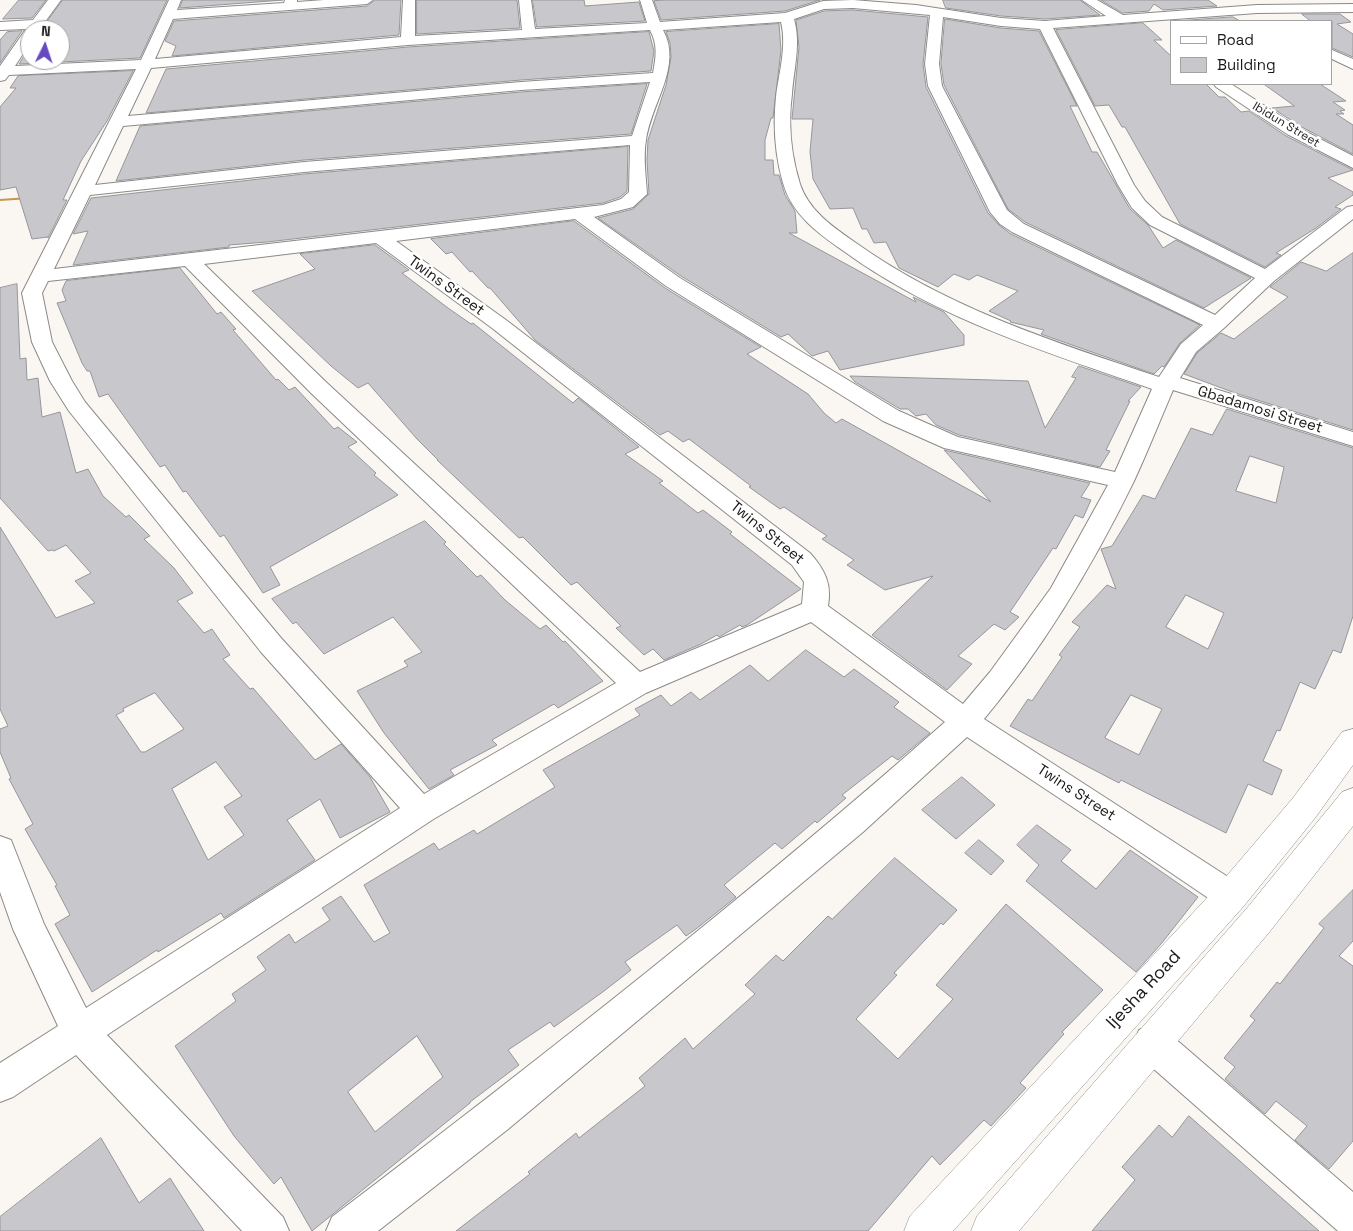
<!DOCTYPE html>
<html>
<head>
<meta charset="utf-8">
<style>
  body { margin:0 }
  #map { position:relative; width:1353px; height:1231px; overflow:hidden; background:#faf7f3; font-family:"Space Grotesk",sans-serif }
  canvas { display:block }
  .legend { position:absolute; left:1170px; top:20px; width:162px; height:65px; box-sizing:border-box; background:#fff; border:1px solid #a4a3a3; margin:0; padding:6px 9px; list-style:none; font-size:15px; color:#1b1a18 }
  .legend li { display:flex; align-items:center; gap:10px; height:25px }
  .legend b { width:25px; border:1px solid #a4a3a3 }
  .north { position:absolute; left:20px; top:20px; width:50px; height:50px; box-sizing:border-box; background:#fff; border:1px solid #a4a3a3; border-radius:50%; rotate:4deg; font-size:14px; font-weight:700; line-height:20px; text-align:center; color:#1b1a18 }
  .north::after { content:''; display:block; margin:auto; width:18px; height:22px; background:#6749c1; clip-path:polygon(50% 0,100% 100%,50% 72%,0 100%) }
</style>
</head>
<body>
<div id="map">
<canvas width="1353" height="1231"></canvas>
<ul class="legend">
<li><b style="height:6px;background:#fff"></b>Road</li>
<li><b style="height:14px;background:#c8c8cc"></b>Building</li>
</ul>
<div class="north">N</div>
</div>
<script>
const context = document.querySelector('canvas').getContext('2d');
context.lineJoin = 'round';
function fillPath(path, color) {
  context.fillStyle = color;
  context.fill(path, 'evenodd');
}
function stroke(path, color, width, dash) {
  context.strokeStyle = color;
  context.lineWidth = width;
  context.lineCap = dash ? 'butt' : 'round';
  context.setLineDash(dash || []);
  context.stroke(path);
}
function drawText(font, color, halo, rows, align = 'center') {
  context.font = font + ' "Space Grotesk",sans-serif';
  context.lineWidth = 5;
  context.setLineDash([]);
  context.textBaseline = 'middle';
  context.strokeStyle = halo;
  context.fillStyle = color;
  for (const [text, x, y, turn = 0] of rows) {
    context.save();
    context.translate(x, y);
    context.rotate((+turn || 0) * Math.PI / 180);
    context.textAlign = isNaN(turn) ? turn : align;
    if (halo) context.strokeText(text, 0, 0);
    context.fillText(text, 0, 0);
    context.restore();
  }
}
const stream = new Path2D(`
  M28,197L30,198V199L0,201V199Z`);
const building = new Path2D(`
  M19,0H46L32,18L3,19Z
  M63,0H167L140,58L19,64L30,46V60H60V30H41Z
  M183,0H283L180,8Z
  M375,0H401L399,35L172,56L176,46L165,41L174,21L367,6Z
  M417,0H517L520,28L417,34Z
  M533,0H584L585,6L639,2L645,21L537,27Z
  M667,0H820L785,11L661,20L654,1Z
  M943,0H1080L1100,15L1045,19L1001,16L946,8Z
  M1101,0H1208L1217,6L1163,10L1154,4L1149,11L1123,13Z
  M853,10L928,17L923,64L926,87L988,213L999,225L1011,234L1200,325L1180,343L1164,367L1162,366L1154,374L1041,334L1044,330L1010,322L1011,321L989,311L1018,291L977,275L969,280L954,274L938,287L899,268L886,242L874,243L867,229H862L853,208L830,209L813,179L810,152L813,119H792L799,47L796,20L824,11Z
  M1302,14H1340L1351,22L1337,24L1353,34V57L1332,48V21H1311Z
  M1233,17L1240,21H1177Z
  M945,19L1001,28L1039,31L1077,106H1070L1092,152H1097L1130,209L1148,225L1163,248L1176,240L1251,278L1204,308L1025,222L1008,209L944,85L941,64Z
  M1143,23L1162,40H1154L1172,57V84H1206L1219,97H1225L1241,112L1249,111L1286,136L1353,170L1328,178L1353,192V195L1335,207L1341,209L1316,228L1276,253L1281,255L1265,267L1180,224L1125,127H1122L1109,105L1095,106L1056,30Z
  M779,24L781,50L773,118H771L765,140V160H773L774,175H779L785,195L795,211L797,233H789L916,302L913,297L944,312L964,335V345L840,370L828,351L812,356L788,334L781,337L681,276L598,218L633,209L649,194L647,160L648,140L666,85L671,57L670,43L666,32Z
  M22,31L0,63V40L7,32Z
  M649,32L654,51L651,71L521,80L146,113L166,69L408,47Z
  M133,71L107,121L81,161L63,200H67L48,238V237L32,239L16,187L0,190V107L16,88H10L18,76Z
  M647,84L631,134L304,160L116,181L140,126L521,92Z
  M1264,84H1320L1346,101L1333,102L1345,110L1340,111L1344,114H1336L1353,125V154L1300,126L1272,108L1294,106Z
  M628,147L627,191L620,197L603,203L267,242L229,245V247L73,265L88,231L73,234L91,198L304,174Z
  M574,221L665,288L761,347L747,354L808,394L824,413L836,423L842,419L991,502L944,450L1090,483L1081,497L1091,500L1083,518L1075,515L1056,549L1053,548L1010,612L1019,617L1005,630L994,624L958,656L972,664L947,690L872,635L933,576L885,590L847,565L854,560L822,539L827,536L784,507L780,509L749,487L751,486L689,439L683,442L668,431L660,435L535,340L490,288H488L472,271L470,272L452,252L446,254L431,239Z
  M375,245L409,270L402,273L448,308L471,324L473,323L573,403L578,398L639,447L625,454L663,481L659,483L698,513L703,510L732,532L730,534L801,589L747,625L742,627L740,625L719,637L717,635L701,644L664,660L653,649L644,655L616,628L621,626L577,582L571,585L523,537L519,538L437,460H438L417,439L368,383L358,388L331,366L252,291L315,269L300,254Z
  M1353,253V430L1235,393L1184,374L1197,353L1221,333L1234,339L1288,297L1270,287L1301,262L1326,271Z
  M180,268L217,314L221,312L236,329L233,330L276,380L278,379L289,390L295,387L334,429L338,427L357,442L348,447L376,473L374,475L398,495L270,567L280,585L263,593L224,535L220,537L186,491L183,492L165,465L160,467L108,394L99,397L90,371H87L82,363L57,303L66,301L62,290L66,281Z
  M17,284L20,359L26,358L27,380L38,378L42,417L60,412L76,473L88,469L103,496L126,517L129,515L150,536L144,539L174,568L193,593L177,601L204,633L212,629L230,655L223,659L250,689L253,688L315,760L341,744L370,777L390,812L340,838L320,799L287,820L315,860L224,918L221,913L158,952L157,950L92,992L55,924L70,915L55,886L57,885L25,829L33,824L9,779L11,778L0,752V729L8,726L0,709V527L56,618L95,603L75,581L91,573L66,545L54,551L52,550L48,551L0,498V288ZM155,693L184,729L145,752H141L116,715L124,711L123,709ZM216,762L242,796L224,807L244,835L208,860L172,789Z
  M1079,366L1141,387L1128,401H1130L1106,450L1110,451L1100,467L959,435L936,425L926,414L916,416L908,409H900L855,382L850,376L1028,381L1045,428L1076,378L1072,377Z
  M1227,409L1353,448V616L1341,653L1333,650L1315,689L1300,682L1280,731L1277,730L1263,761L1282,770L1272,795L1248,784L1226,833L1121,780L1119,783L1010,726L1028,699L1032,701L1062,657L1059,655L1080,627L1072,622L1107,585L1116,589L1101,549L1112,546L1143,495L1155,499L1191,428L1212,435ZM1250,456L1284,467L1276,503L1236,491ZM1186,595L1224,613L1208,649L1166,627ZM1131,695L1162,709L1139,755L1105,738Z
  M425,521L446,542L444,544L477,577L481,575L505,600L540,629L546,625L563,642L565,641L603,681L558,708L554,704L492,740L497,745L450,770L454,775L429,789L384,733L357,691L408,666L404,661L422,652L393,617L324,654L296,622L293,624L272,599Z
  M806,650L844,677L854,669L899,702L894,707L930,733L898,760L892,756L842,795L846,798L817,823L815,821L782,849L775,843L724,885L736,897L696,929L686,936L677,925L625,962L631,970L604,991L554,1027L550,1022L508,1050L519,1065L470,1102V1103L312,1231L281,1177L274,1184L234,1136L175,1046L236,1001L232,994L266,970L257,957L289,934L295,943L330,920L322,908L341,896L374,942L390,933L364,885L434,843L439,850L474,830L477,834L555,787L543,770L640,715L635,709L661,695L671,706L691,692L700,700L750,665L768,681ZM417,1036L443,1077L375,1132L348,1092Z
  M962,777L995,805L956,839L922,810Z
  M1037,825L1071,850L1061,861L1096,889L1130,850L1198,897L1161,944L1136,972L1026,881L1039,865L1017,845Z
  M979,840L1004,861L991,875L965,853Z
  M895,858L957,910L943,925L941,923L894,973L897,975L856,1019L898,1059L953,999L936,985L1006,904L1103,990L1062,1032L1064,1034L1020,1083L1026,1088L991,1126L984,1120L940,1165L932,1156L868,1231H456L530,1174L528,1172L576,1133L579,1138L645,1086L639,1078L685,1038L693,1049L755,994L745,985L776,955L783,961L828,916L832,919Z
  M1353,890V941L1339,956L1353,966V1141L1329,1169L1295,1140L1307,1126L1276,1101L1265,1114L1225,1079L1235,1067L1224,1058L1255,1020L1250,1016L1277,982L1280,984L1324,928L1319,924Z
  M1189,1116L1319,1231H1092L1135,1180L1122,1167L1159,1125L1172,1137Z
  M101,1138L139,1203L170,1178L204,1231H0V1217Z`);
const minor = new Path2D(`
  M48,0H61L39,30H30V43L15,66L141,60L169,0H181L177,10L284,3L285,0H297V2L324,0H373L367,4L173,19L155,59L401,37L403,0H415V36L522,30L519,0H531L535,29L647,23L640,0H652L660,22L785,13L823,1L853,0L916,5L1001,18L1045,21L1106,16L1082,0H1097L1123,15L1257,5L1353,4V12L1257,13L1053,28L1134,185L1145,201L1162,217L1265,269L1347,207L1353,206V219L1274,281L1224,328L1196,352L1180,378L1353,432V446L1173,390C1160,420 1148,451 1134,481C1093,565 1044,647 984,719L1242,886L1247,896L1242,906L1231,911L1220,906L1127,843L967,737L863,832L507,1130L378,1231H326L332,1217C541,1058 749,895 945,722L811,622L646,693L432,820L107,1035L283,1217L289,1231H242L76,1055L13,1097L0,1102V1063L58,1026L13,929L0,892V836L11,840L44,924L86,1008L400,808L261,652L69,411L50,381L32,342L22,293L136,69L9,75L5,80L0,81V66L26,29L0,30V22L33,20ZM853,8L930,15L925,64L928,86L990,212L1000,224L1012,232L1203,325L1181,344L1159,377C1054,342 947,308 856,243C833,227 809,211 800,184C791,155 788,123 792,94C794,68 801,44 794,19L824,9ZM943,17L1001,26L1040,29L1118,185L1132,208L1150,225L1255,278L1215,315L1024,224L1007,210L942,86L939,64ZM781,22C787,47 779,72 776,97C773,125 775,155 783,183C792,215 819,234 845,252C937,319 1046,352 1152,389L1115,472L958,437L899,411L680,278L594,217L633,207L647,194C646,177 643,157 646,140C651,103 683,66 663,30ZM650,30C658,45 656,57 653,73L521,82L128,116L151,68L408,45ZM650,82L632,136L304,162L95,185L123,126L521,90ZM630,145L629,192L621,199L603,205L54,269L90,195L304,172ZM575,219L666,286L883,421L944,448L1108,485L1051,588L990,672L963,704L828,606C832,584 825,570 810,553L506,320L396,241ZM376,243L492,328L792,565L804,582L802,604L640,672L327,383L204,264ZM185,266L311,393L616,683L424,794L281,638L85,402L72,381L52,342L42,293L48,281Z
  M1332,50L1353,59V69L1332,59Z
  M1214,84H1231L1299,128L1353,156V168L1287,134L1216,87Z
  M1152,1025L1165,1030L1353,1192V1231H1338L1139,1056L1134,1043L1139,1030Z`);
const major = new Path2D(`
  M1353,729V765L1315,818L1243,907L953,1231H904L910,1216L1219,885L1293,798L1342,732Z
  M1353,788V826L1271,930L1019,1231H971L977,1216L1247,908L1342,792Z`);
const farStreetnames = [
  ["Ibidun Street",1286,125,31]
];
const streetNames = [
  ["Twins Street",446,286,36],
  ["Gbadamosi Street",1260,410,17],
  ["Twins Street",767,533,39],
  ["Twins Street",1076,793,33]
];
const nearStreetnames = [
  ["Ijesha Road",1144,990,-47]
];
fillPath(stream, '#c5974f');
fillPath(building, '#c8c8cc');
stroke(building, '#96969a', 1);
stroke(minor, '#8c8a87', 2);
stroke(major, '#8c8a87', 1);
fillPath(minor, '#fff');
fillPath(major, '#fff');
drawText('12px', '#1b1a18', '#fff', farStreetnames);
drawText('15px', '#1b1a18', '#fff', streetNames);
drawText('18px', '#1b1a18', '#fff', nearStreetnames);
</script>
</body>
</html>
